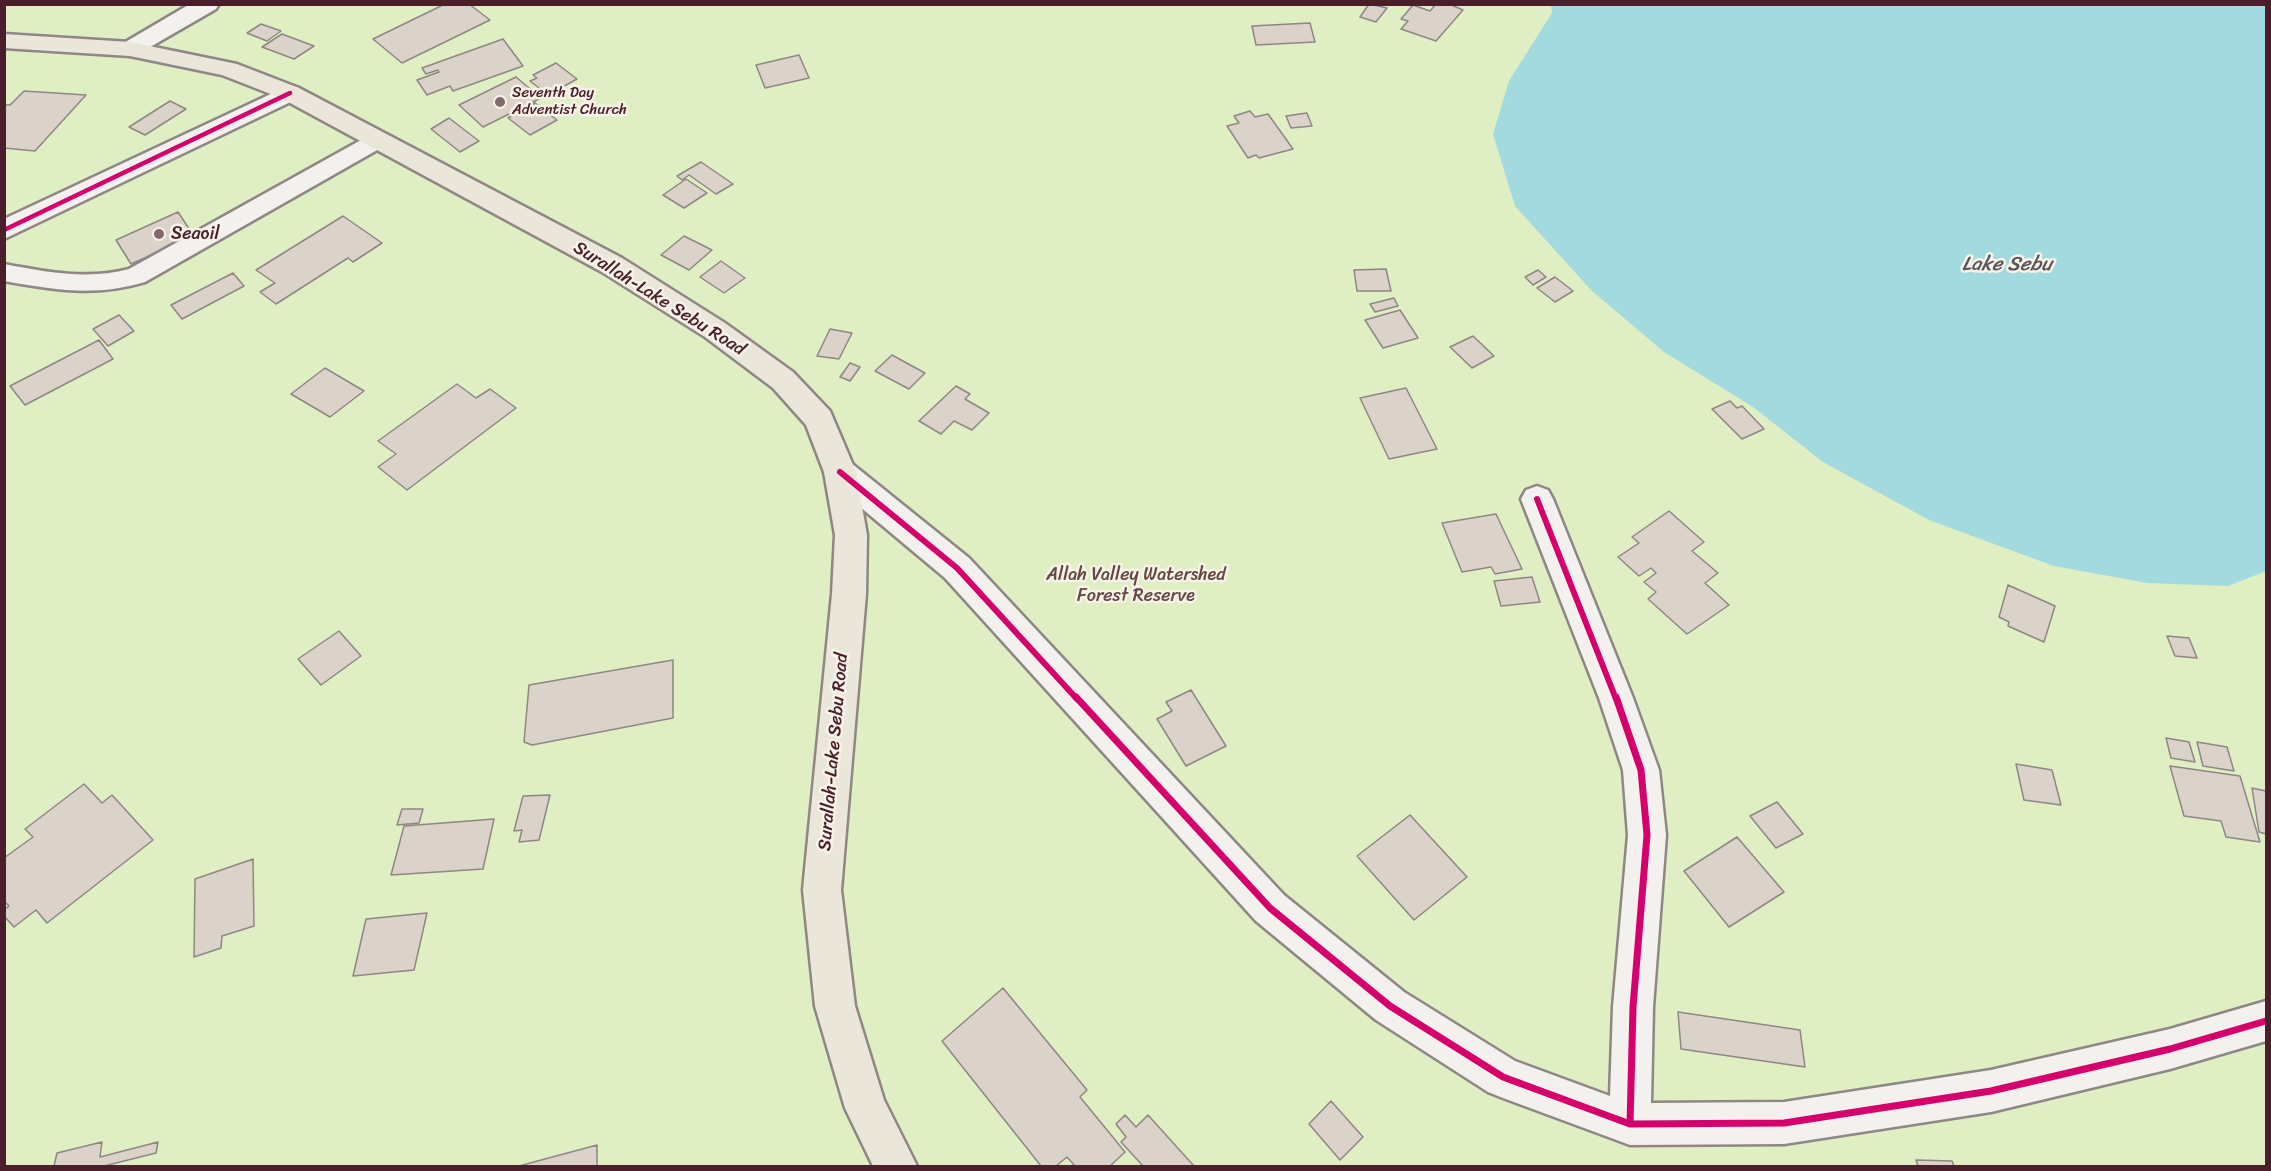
<!DOCTYPE html>
<html>
<head>
<meta charset="utf-8">
<style>
  body { margin:0 }
  #map { position:relative; width:2271px; height:1171px; overflow:hidden; background:#f4f2ec; font-family:Sriracha,sans-serif }
  canvas { display:block }
  .frame { position:absolute; inset:0; border:6px solid #4a1f2b; pointer-events:none }
</style>
</head>
<body>
<div id="map">
<canvas width="2271" height="1171"></canvas>
<div class="frame"></div>
</div>
<script>
const context = document.querySelector('canvas').getContext('2d');
context.lineJoin = 'round';
function fillPath(path, color) {
  context.fillStyle = color;
  context.fill(path, 'evenodd');
}
function stroke(path, color, width, dash) {
  context.strokeStyle = color;
  context.lineWidth = width;
  context.lineCap = dash ? 'butt' : 'round';
  context.setLineDash(dash || []);
  context.stroke(path);
}
function drawText(font, color, halo, rows, align = 'center') {
  context.font = font + ' Sriracha,sans-serif';
  context.lineWidth = 5;
  context.setLineDash([]);
  context.textBaseline = 'middle';
  context.strokeStyle = halo;
  context.fillStyle = color;
  for (const [text, x, y, turn = 0] of rows) {
    context.save();
    context.translate(x, y);
    context.rotate((+turn || 0) * Math.PI / 180);
    context.textAlign = isNaN(turn) ? turn : align;
    if (halo) context.strokeText(text, 0, 0);
    context.fillText(text, 0, 0);
    context.restore();
  }
}
const green = new Path2D(`
  M5,5H2266V1166H5Z`);
const water = new Path2D(`
  M1551,5H2266V571L2228,586L2147,583L2054,566L1929,520L1823,462L1753,407L1664,352L1591,290L1515,206L1493,134L1509,81L1552,13Z`);
const building = new Path2D(`
  M445,4H469L490,20L402,63L373,39Z
  M1369,4L1387,8L1376,22L1360,17Z
  M1436,4H1449L1463,10L1436,41L1401,29L1408,21L1401,19L1413,5L1430,11Z
  M1310,23L1315,42L1256,45L1252,26Z
  M261,24L281,31L267,41L247,33Z
  M282,34L314,46L294,59L262,47Z
  M503,39L523,66L453,91L450,86L427,95L417,80L439,72L438,70L426,74L422,68Z
  M799,55L809,78L765,88L756,65Z
  M556,63L577,79L548,95L530,81L537,78L533,75Z
  M516,77L541,98L483,127L459,105Z
  M24,91L86,95L35,151L4,148V105H10Z
  M170,101L186,109L145,135L129,127Z
  M535,103L557,120L530,135L508,118Z
  M1250,111L1255,117L1268,114L1293,149L1259,158L1256,155L1248,158L1227,126L1239,123L1234,116Z
  M1307,113L1312,126L1291,128L1286,116Z
  M449,118L479,141L460,152L431,129Z
  M701,162L733,184L716,194L689,175L682,180L677,176Z
  M686,179L707,193L684,208L663,195Z
  M178,212L194,236L131,264L116,240Z
  M343,216L382,243L353,262L348,258L276,304L260,292L275,283L256,270Z
  M684,236L712,250L689,270L661,255Z
  M721,261L745,278L724,293L700,277Z
  M1386,269L1391,291H1357L1354,270Z
  M1538,270L1546,277L1533,285L1525,277Z
  M233,273L244,286L182,319L171,305Z
  M1555,277L1573,291L1555,302L1537,288Z
  M1394,298L1398,306L1375,312L1370,304Z
  M1400,310L1418,338L1383,348L1365,320Z
  M119,315L134,331L108,346L93,329Z
  M830,329L852,333L839,359L817,356Z
  M1473,336L1494,356L1472,368L1450,347Z
  M99,340L113,359L25,405L10,386Z
  M892,355L925,373L909,389L875,371Z
  M850,363L860,367L850,381L840,377Z
  M325,368L364,391L330,417L291,394Z
  M457,384L476,398L490,389L516,408L407,490L378,467L396,454L378,441Z
  M956,386L970,394L965,399L989,413L972,430L954,421L941,434L919,421Z
  M1406,388L1437,449L1389,459L1360,398Z
  M1730,401L1737,408L1742,406L1764,429L1742,439L1712,409Z
  M1669,511L1704,542L1692,551L1718,573L1705,583L1729,605L1687,634L1648,599L1656,592L1644,582L1656,573L1651,568L1639,576L1618,557L1639,543L1632,537Z
  M1496,514L1522,569L1495,574L1491,567L1462,572L1442,523Z
  M1532,577L1540,602L1501,606L1494,581Z
  M2008,585L2055,606L2044,642L2008,626L2009,622L1999,617Z
  M339,631L361,656L321,685L298,659Z
  M2167,636L2189,638L2197,658L2175,656Z
  M673,660V718L532,745L524,742L529,685Z
  M1191,690L1226,746L1186,766L1157,719L1172,711L1166,702Z
  M2166,738L2189,742L2195,762L2171,758Z
  M2197,742L2227,747L2234,771L2203,766Z
  M2016,764L2052,770L2061,805L2024,800Z
  M2170,766L2240,776L2260,842L2226,837L2221,821L2184,816Z
  M84,784L102,803L112,795L153,840L47,923L36,910L14,927L4,916V910L9,906L4,901V858L33,837L25,829Z
  M2252,788L2266,791V834L2259,832Z
  M550,795L539,840L519,842L522,830L514,831L523,796Z
  M1777,802L1803,834L1776,848L1750,816Z
  M402,809H423L419,823L397,825Z
  M1410,815L1467,877L1414,920L1357,856Z
  M494,819L483,869L391,875L404,826Z
  M1737,837L1784,892L1729,927L1684,871Z
  M253,859L254,926L222,936L221,948L194,957L195,879Z
  M427,913L414,970L353,976L366,919Z
  M1003,988L1087,1090L1080,1097L1125,1152L1110,1166H1075L1067,1157L1056,1166H1041L942,1041Z
  M1678,1012L1800,1030L1805,1067L1681,1049Z
  M1331,1101L1363,1137L1340,1160L1309,1124Z
  M1125,1115L1136,1127L1148,1115L1194,1166H1143L1121,1142L1126,1137L1116,1124Z
  M102,1142L100,1157L158,1142L156,1153L104,1166H54L57,1153Z
  M597,1145V1166H519Z
  M1916,1160L1952,1161L1954,1166H1918Z`);
const lane = new Path2D(`
  M378,133L386,135L389,140L386,145L145,282C94,297 56,290 4,281V264C46,272 88,280 129,269L370,135Z`);
const street = new Path2D(`
  M190,4H219L216,9L138,54L130,56L122,54L118,49L122,44Z
  M290,85L299,88L302,93L299,98L4,239V219Z
  M840,460L851,463L969,558L1284,895L1404,992L1515,1061L1610,1096L1613,1007L1628,835L1623,770L1599,698L1521,499L1526,490L1537,486L1548,490L1553,499L1633,698L1659,770L1666,835L1653,1007L1651,1103L1784,1102L1991,1070L2170,1029L2266,1001V1041L2170,1069L1991,1112L1784,1144L1630,1145L1503,1098L1488,1092L1376,1020L1256,921L945,578L829,481L824,472L829,463Z`);
const primary = new Path2D(`
  M4,34L130,42L237,64L299,88L622,258L725,323L793,372L830,411L856,472L867,535L866,594L841,890L855,1006L884,1100L917,1166H873L845,1108L815,1006L803,890L832,594L835,535L824,472L806,425L773,388L705,337L602,272L281,98L222,75L130,56L4,48Z`);
const cyclewayFar2 = new Path2D(`
  M4,230L290,93`);
const cyclewayFar1 = new Path2D(`
  M840,472L957,568L1077,699
  M1537,499L1616,699`);
const cycleway = new Path2D(`
  M1076,697L1270,908L1390,1006L1503,1077L1630,1124L1784,1123L1991,1091L2170,1049L2266,1021
  M1616,697L1641,770L1647,835L1633,1007L1630,1124`);
const markers = [
  [500,102,6,"#86696f"],
  [159,234,6,"#86696f"]
];
const farPoinames = [
  ["Seventh Day",512,93],
  ["Adventist Church",512,110]
];
const poiNames = [
  ["Seaoil",171,234]
];
const streetNames = [
  ["Surallah-Lake Sebu Road",659,299,32],
  ["Surallah-Lake Sebu Road",834,752,-85]
];
const parkNames = [
  ["Allah Valley Watershed",1136,575],
  ["Forest Reserve",1136,596]
];
const waterNames = [
  ["Lake Sebu",2007,265]
];
fillPath(green, '#dfeec3');
fillPath(water, '#a2dae0');
fillPath(building, '#dbd2c9');
stroke(building, '#8f8685', 1.5);
stroke(lane, '#8f8685', 5);
stroke(street, '#8f8685', 5);
stroke(primary, '#8f8685', 5);
fillPath(lane, '#f2f1ed');
fillPath(street, '#f2f1ed');
fillPath(primary, '#ebe6da');
stroke(cyclewayFar2, '#d6006c', 4.5);
stroke(cyclewayFar1, '#d6006c', 6);
stroke(cycleway, '#d6006c', 7);
for (const [x, y, r, color] of markers) {
  const dot = new Path2D();
  dot.arc(x, y, r, 0, 2 * Math.PI);
  context.fillStyle = color;
  context.fill(dot);
  stroke(dot, '#f7f3e8', 2);
}
drawText('15px', '#4a1f2b', '#f7f3e8', farPoinames, 'left');
drawText('18px', '#4a1f2b', '#f7f3e8', poiNames, 'left');
drawText('18px', '#4a1f2b', '#f7f3e8', streetNames);
drawText('18px', '#644843', '#f7f3e8', parkNames);
drawText('italic 20px', '#5a5460', '#f7f3e8', waterNames);
</script>
</body>
</html>
